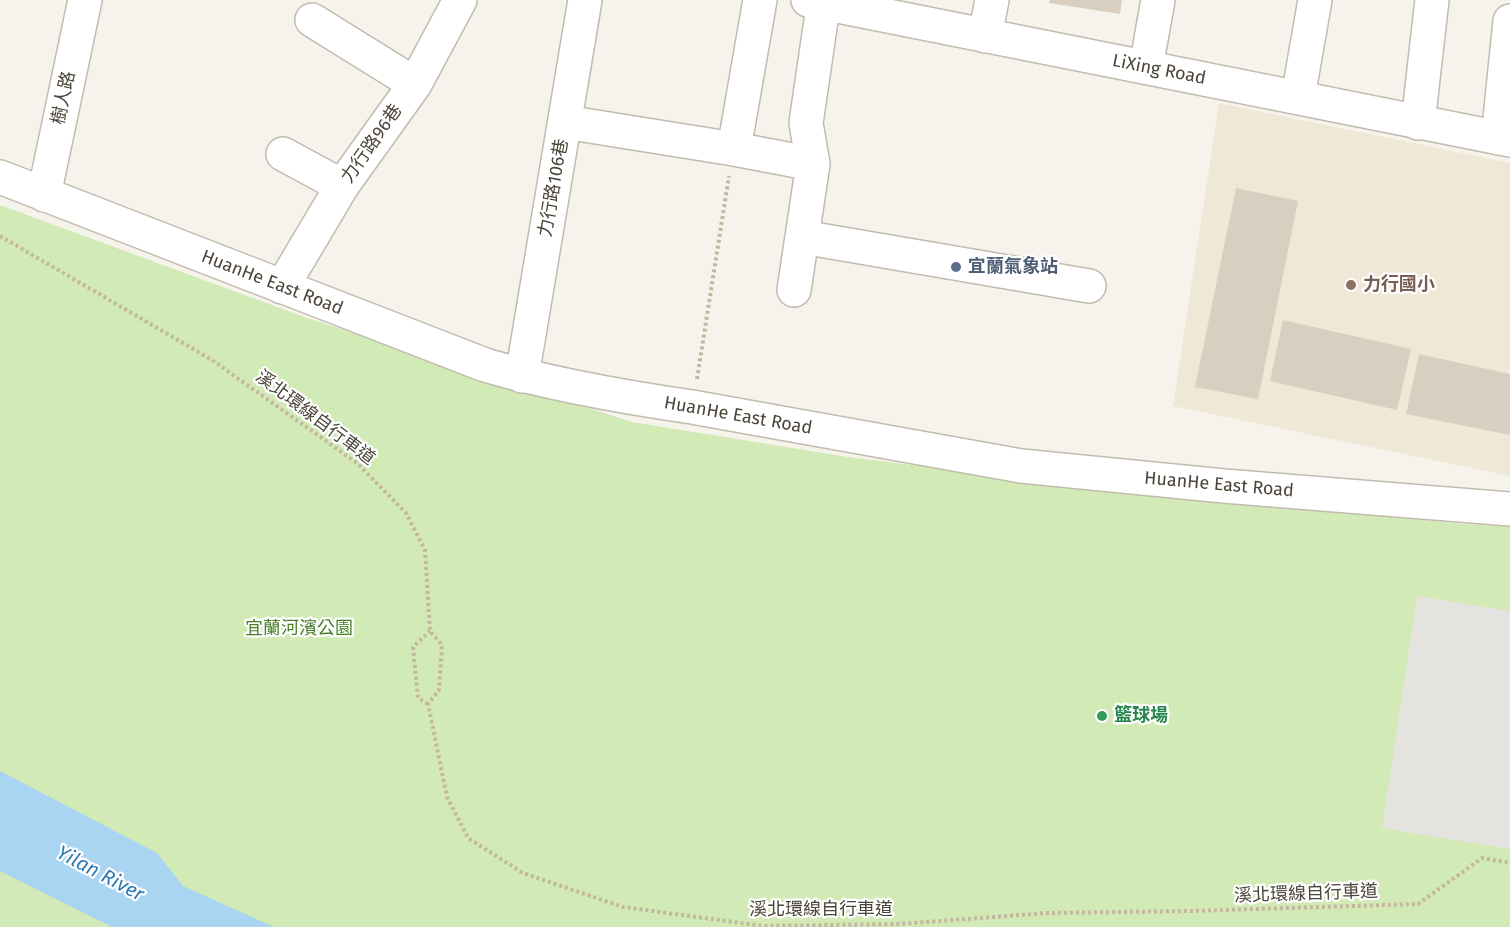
<!DOCTYPE html>
<html>
<head>
<meta charset="utf-8">
<style>
  body { margin:0 }
  canvas { display:block; background:#f6f3ec }
</style>
</head>
<body>
<canvas width="1510" height="927"></canvas>
<script>
const context = document.querySelector('canvas').getContext('2d');
context.lineJoin = 'round';
function fillPath(path, color) {
  context.fillStyle = color;
  context.fill(path, 'evenodd');
}
function stroke(path, color, width, dash) {
  context.strokeStyle = color;
  context.lineWidth = width;
  context.lineCap = dash ? 'butt' : 'round';
  context.setLineDash(dash || []);
  context.stroke(path);
}
function drawText(font, color, halo, rows, align = 'center') {
  context.font = font + ' "Fira Sans","Noto Sans TC",sans-serif';
  context.lineWidth = 4.5;
  context.setLineDash([]);
  context.textBaseline = 'middle';
  context.strokeStyle = halo;
  context.fillStyle = color;
  for (const [text, x, y, turn = 0] of rows) {
    context.save();
    context.translate(x, y);
    context.rotate((+turn || 0) * Math.PI / 180);
    context.textAlign = isNaN(turn) ? turn : align;
    if (halo) context.strokeText(text, 0, 0);
    context.fillText(text, 0, 0);
    context.restore();
  }
}
const education = new Path2D(`
  M1219,103L1510,163V476L1173,406Z`);
const green = new Path2D(`
  M0,205L307,318L632,422L848,457L1112,490L1464,524L1510,527V927H0Z`);
const parking = new Path2D(`
  M1417,596L1510,611V849L1382,828Z`);
const water = new Path2D(`
  M0,771L157,853L183,886L274,927H112L0,871Z`);
const building = new Path2D(`
  M1050,0H1122L1120,14L1049,3Z
  M1236,188L1298,201L1258,399L1195,387Z
  M1283,320L1411,349L1397,410L1270,381Z
  M1419,354L1510,374V435L1406,414Z`);
const path = new Path2D(`
  M0,236L212,360L357,463L406,513L425,550L430,631L442,645L439,690L428,704L447,797L468,838L523,873L623,907L763,926L900,924L1047,913L1190,911L1418,904L1482,858L1510,863
  M697,379L729,176
  M428,704L418,698L413,647L430,631`);
const minor = new Path2D(`
  M808,0L1510,140
  M312,20L415,84
  M985,36L992,0
  M1146,67L1158,0
  M1298,97L1315,0
  M565,122L734,149L813,164
  M1418,123L1432,0
  M1498,138L1510,21
  M734,149L760,0
  M283,154L342,186
  M0,177L485,365C553,385 623,397 692,407L1021,466L1224,486L1510,509
  M44,195L85,0
  M802,237L1089,286
  M282,287L342,186L415,84L460,0
  M794,290L813,164L806,123L824,0
  M522,376L585,0`);
const markers = [
  [956,267,6,"#5c6f8a"],
  [1351,285,6,"#8d6e63"],
  [1102,716,6,"#2e9e5b"]
];
const streetNames = [
  ["LiXing Road",1159,70,11],
  ["樹人路",64,98,-78],
  ["力行路96巷",372,144,-55],
  ["力行路106巷",554,188,-80],
  ["HuanHe East Road",272,283,21],
  ["HuanHe East Road",738,416,10],
  ["溪北環線自行車道",315,418,37],
  ["HuanHe East Road",1219,485,5],
  ["溪北環線自行車道",1306,894,-2],
  ["溪北環線自行車道",821,910]
];
const serviceNames = [
  ["宜蘭氣象站",968,267]
];
const educationNames = [
  ["力行國小",1363,285]
];
const parkNames = [
  ["宜蘭河濱公園",299,629]
];
const leisureNames = [
  ["籃球場",1114,716]
];
const waterNames = [
  ["Yilan River",100,874,28]
];
fillPath(education, '#efe8d6');
fillPath(green, '#d2eab5');
fillPath(parking, '#e5e3e0');
fillPath(water, '#a9d4f2');
fillPath(building, '#d8cfc1');
stroke(minor, '#c2bbae', 36);
stroke(path, '#c4b79f', 4, [3, 3]);
stroke(minor, '#fff', 33);
for (const [x, y, r, color] of markers) {
  const dot = new Path2D();
  dot.arc(x, y, r, 0, 2 * Math.PI);
  context.fillStyle = color;
  context.fill(dot);
  stroke(dot, '#fff', 2);
}
drawText('18px', '#4b4439', '#fff', streetNames);
drawText('bold 18px', '#4e5e75', '#fff', serviceNames, 'left');
drawText('bold 18px', '#785e54', '#fff', educationNames, 'left');
drawText('18px', '#4a7f2a', '#fff', parkNames);
drawText('bold 18px', '#27864d', '#fff', leisureNames, 'left');
drawText('italic 20px', '#2e7ab2', '#fff', waterNames);
</script>
</body>
</html>
